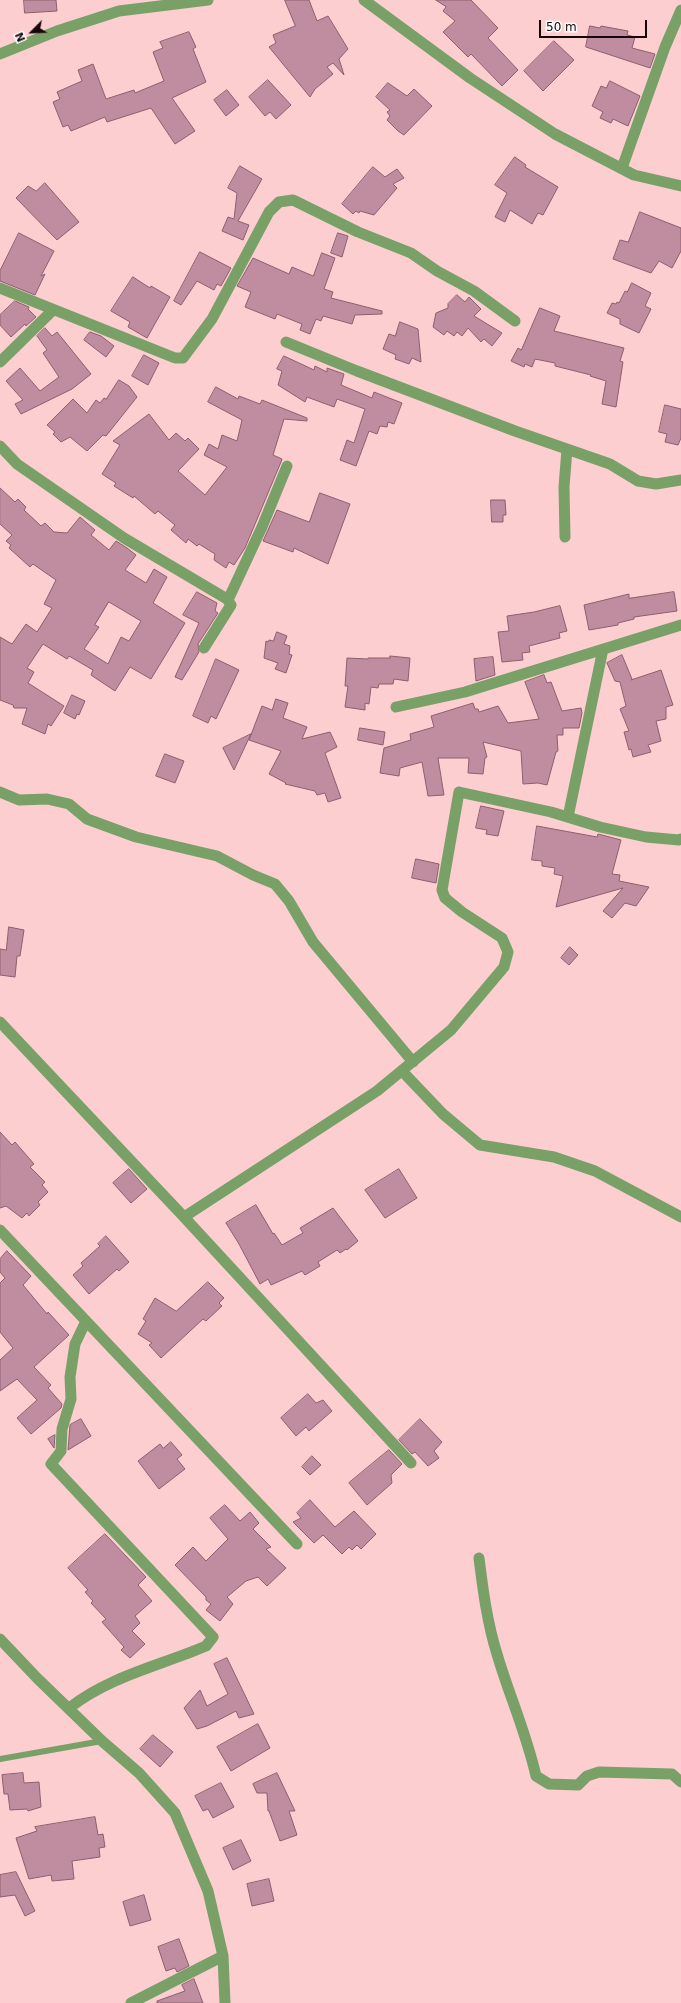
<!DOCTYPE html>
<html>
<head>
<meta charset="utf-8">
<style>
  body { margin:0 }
  #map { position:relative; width:681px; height:2003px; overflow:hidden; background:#fcced0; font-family:"DejaVu Sans",sans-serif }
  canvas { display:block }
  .north { position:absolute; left:12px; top:12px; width:40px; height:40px; -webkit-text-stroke:3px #fcfcfc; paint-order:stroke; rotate:246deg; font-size:11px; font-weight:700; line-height:16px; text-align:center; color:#170607 }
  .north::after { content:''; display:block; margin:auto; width:14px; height:18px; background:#170607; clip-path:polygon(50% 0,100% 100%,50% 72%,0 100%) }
  .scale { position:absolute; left:539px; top:20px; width:108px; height:18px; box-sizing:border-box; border:2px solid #170607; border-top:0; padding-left:5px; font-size:12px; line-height:14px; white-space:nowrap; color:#170607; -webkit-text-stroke:3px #fcfcfc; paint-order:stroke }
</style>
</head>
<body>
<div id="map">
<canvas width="681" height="2003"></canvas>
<div class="north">N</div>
<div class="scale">50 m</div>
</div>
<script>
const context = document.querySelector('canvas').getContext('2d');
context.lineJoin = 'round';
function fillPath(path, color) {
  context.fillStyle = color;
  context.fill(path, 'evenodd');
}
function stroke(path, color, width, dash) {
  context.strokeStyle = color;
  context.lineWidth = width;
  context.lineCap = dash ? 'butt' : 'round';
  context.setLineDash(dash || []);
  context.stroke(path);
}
const building = new Path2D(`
  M24,0H56L57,11L25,13Z
  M285,0H309L317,21L328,16L348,49L339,59L344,75L333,63L327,67L333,74L315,89L310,97L269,47L276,43L273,35L295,26Z
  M436,0H471L498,28L488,38L518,70L502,86L471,54L468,57L443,32L455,21L443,11L446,7Z
  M590,26L600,28L601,26L628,31L627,35L635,37L632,48L655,54L650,68L586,47Z
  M189,32L196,47L193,49L206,82L172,98L195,131L175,144L151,108L107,122L105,117L71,131L68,125L63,127L53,102L60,99L57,92L82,81L78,70L93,64L106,99L134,90L135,93L164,81L153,52L163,48L160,42Z
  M554,41L574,60L543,91L524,71Z
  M268,80L291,105L276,119L270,112L265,116L249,97Z
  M610,81L640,96L628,126L613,119L611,123L600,118L603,112L592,106L601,86L606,88Z
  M388,83L407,96L414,89L432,106L404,135L398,131L387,120L390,116L387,112L390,110L376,97Z
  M227,90L239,105L226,116L214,100Z
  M515,157L526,165L525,167L558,187L543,215L538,213L532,224L510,210L505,222L495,217L507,193L495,185Z
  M240,166L262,179L238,221L249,225L243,240L222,231L228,217L234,219L237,193L228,188Z
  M373,167L385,177L397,169L404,178L393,184L397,188L374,215L360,211L359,213L356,211L353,214L342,204Z
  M45,183L79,222L57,240L16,198L28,186L36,191Z
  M640,212L681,228V251L672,268L659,261L651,273L613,259L620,240L628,242Z
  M19,233L54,251L41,276L45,274L35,295L0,281V271Z
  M338,233L348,236L342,257L331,253Z
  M200,252L231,268L221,286L217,284L214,290L197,281L181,305L174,301Z
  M322,253L335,258L324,289L333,292L331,298L382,311V314L355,315L352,324L323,316L321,321L316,319L310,334L300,330L302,324L277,314L275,319L245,307L251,292L237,286L253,258L289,274L292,267L313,276Z
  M133,277L150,288L151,286L170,297L147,338L128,327L130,322L111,311Z
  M632,283L651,293L645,306L651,309L639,333L620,324V319L607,313L612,303L616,304L617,302L619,303L625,291L627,292Z
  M457,295L465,302L469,297L481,309L474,316L502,333L492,346L484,339L481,342L468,328L462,336L457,332L454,336L447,331L444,335L433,327L436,313L448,308V304Z
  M15,301L29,307L28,309L36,317L26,326L25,324L11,337L0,325V315Z
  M540,308L560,316L554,331L624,348L620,361L623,362L616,407L602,404L606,381L590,376L591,375L555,366V363L535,359L532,367L525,364L524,367L511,361L518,348L521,350Z
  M400,322L418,329L421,362L412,358L409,364L395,359L396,355L383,349L389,334L395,336Z
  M45,328L52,336L57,332L91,374L72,389L21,414L15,404L23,400L6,381L20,368L40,391L59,377L43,353L47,350L37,336Z
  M90,332L101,336L114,346L106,357L84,340Z
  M144,355L159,363L148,385L132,376Z
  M284,356L314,370L315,366L327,372V368L344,374L341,385L372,398L374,392L402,403L394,424L388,422L387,427L380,426L377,434L369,431L356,466L340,460L347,440L354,443L365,409L337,399L334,407L307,397L305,402L278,385L282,371L277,369Z
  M119,380L129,386L137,397L106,436L103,435L87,451L70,437L61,442L53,434L55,432L47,425L73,399L87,413L96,400L100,403L104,398L106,399Z
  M216,387L238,399L239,396L260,404L262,400L307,418V421L284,419L273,455L282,459L281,462L245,548L234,565L229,562L226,568L214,560L215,554L199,544L197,546L188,539L186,543L171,530L175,525L158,511L155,514L134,496L133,498L114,486L116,483L102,474L120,445L113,441L149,414L169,440L176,433L185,441L188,438L199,449L178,471L205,495L227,467L204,455L209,444L218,449L222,435L237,441L242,420L208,402Z
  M665,405L681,409V438L678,445L665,442L667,434L659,432Z
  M0,488L15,502L18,499L26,507L24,510L41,526L45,523L54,532L67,533L80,517L95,530L91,535L109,550L116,541L127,548L136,555L125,570L146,583L154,569L167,577L153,603L185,623L151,679L130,667L115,691L91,675L93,670L69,656L67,659L43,644L27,668L34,672L28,683L64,706L51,726L48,724L45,734L22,724L27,708H14L13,705L0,700V637L12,644L26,624L37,632L52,608L44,604L56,580L33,564L30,567L9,548L11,545L6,541L12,535L0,524ZM109,602L141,621L129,641L121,637L108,664L84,649L99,627L95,625Z
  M320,493L350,504L328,564L294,548L293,552L263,541L277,510L309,522Z
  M491,500H505L506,515H503V522H492Z
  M197,592L217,603L215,611L218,613L198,644L199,652L182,680L175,677L199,623L183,615Z
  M674,592L677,611L634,617V619L618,623V625L589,630L584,605L629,594V598Z
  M560,606L567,631L559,633L560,638L529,646L530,652L522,653L523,660L502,662L498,632L509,631L507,616L534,612Z
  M277,632L287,636L284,644L290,646L289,654L292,655L286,673L275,669L278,663L264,658L266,641L268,642L269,640L273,641Z
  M622,655L632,679L631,680L661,670L673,705L666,707V719L656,721L661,741L648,745L651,752L633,757L631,749L629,750L624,732L629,731L620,709L626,706L620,682L615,681L607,663Z
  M390,656L410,658L408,681L394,679L393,684H379L378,688L371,687L369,704L365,703V710L345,707L348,686H345L347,658L368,659V658H390Z
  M493,657L495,675L476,681L474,659Z
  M216,659L239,670L216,719L211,716L208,723L193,716Z
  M544,675L547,683L551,682L562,711L581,708L582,713L579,728H563V735H557L558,751L556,752L547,785L538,783L523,784L521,751L483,742L487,757L485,758L483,774L468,773L469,758H438L444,795L428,796L422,762L400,768L399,776L380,773L384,748L411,740L410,734L434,727L431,716L473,703L475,709H478L479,712L498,706L508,723L539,719L525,682Z
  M72,695L85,701L79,715L77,714L75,719L64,713Z
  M276,699L288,703L283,718L307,727L302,739L330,732L337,747L325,753L341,798L328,802L325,793L317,795L315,791L285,784L286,783L269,774L281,751L249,740L262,706L272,710Z
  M360,728L385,732L383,745L358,740Z
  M251,734L234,770L223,748Z
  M165,754L184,761L175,783L156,776Z
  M481,806L504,811L498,836L486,834L487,830L476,828Z
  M537,826L597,837L598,834L621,840L612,874L620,875L619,881L649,887L636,906L625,903L612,918L603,911L623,888L556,907L563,876L554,874L555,868L542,866V861L532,860Z
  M416,859L439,864L436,883L412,878Z
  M9,927L24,930L20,956H17L15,977L0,975V949L6,950Z
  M570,947L578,955L569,965L561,958Z
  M0,1132L12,1145L15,1142L34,1164L30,1167L45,1182L42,1185L48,1192L38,1202L40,1205L29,1216L27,1213L22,1218L6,1206L0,1208Z
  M129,1169L147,1189L131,1203L113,1183Z
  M399,1169L417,1198L385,1218L365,1190Z
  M256,1205L273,1234L274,1233L282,1245L303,1233L300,1228L333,1208L358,1241L347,1250L346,1249L340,1253L337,1250L318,1262L320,1266L305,1275L302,1271L271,1285L268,1279L260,1284L239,1244L226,1223Z
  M106,1236L129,1262L119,1271L117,1269L89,1294L73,1275L83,1266L81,1263L100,1246L98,1244Z
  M7,1251L31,1276L23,1285L47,1314L48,1312L69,1335L34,1367L51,1385L48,1388L62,1404L61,1408L31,1434L17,1418L37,1400L17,1379L0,1391V1360L13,1348L0,1332V1283L5,1278L0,1272V1259Z
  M208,1282L224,1298L219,1303L222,1306L206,1321L203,1319L161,1358L149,1345L152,1343L138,1334L146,1321L143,1319L155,1298L176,1311Z
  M308,1394L316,1403L323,1400L332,1411L309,1431L306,1427L296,1436L281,1418Z
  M81,1419L91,1436L68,1450L70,1425Z
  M420,1419L442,1442L434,1451L439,1458L428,1466L415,1452L412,1454L399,1440Z
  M55,1435L54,1448L48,1439Z
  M171,1442L182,1455L177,1459L185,1469L159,1489L138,1461L160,1444L163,1448Z
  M389,1450L402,1464L391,1475L392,1483L367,1505L349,1483Z
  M312,1456L321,1465L310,1475L302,1467Z
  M310,1500L335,1527L354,1511L376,1534L361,1549L357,1545L352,1550L349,1547L342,1554L323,1535L314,1543L293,1522L301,1518L297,1513Z
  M225,1505L240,1521L250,1512L259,1523L253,1529L271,1547L266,1549L286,1568L267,1586L258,1577L246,1581L227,1597L233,1604L220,1621L206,1610L211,1604L206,1600V1597L175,1565L193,1547L206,1561L228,1539L210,1518Z
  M105,1534L146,1577L138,1585L152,1601L135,1616L140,1623L132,1631L145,1644L130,1658L121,1650L124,1647L102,1622L106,1619L91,1603L93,1601L85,1592L88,1590L68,1568Z
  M227,1658L254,1714L239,1718L236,1711L207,1726L197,1729L184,1708L200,1690L207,1706L228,1694L214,1664Z
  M258,1724L270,1748L231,1771L217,1747Z
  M153,1735L173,1752L160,1767L140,1749Z
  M23,1773L24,1783L39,1782L41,1807L28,1811L27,1809L10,1810L8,1794H4L2,1775Z
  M277,1773L295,1811H289L297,1835L280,1841L269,1811H268L267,1793H257L253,1784Z
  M221,1783L234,1807L213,1818L208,1809L203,1811L195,1796Z
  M95,1817L98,1835L103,1834L105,1847L99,1848L100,1857L72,1861L74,1879L52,1881L51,1875L29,1879L16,1838L37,1831L35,1827Z
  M241,1840L251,1861L233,1870L223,1848Z
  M16,1872L35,1911L25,1916L15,1895L0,1897V1875Z
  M269,1879L274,1901L252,1906L247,1884Z
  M144,1895L151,1920L130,1926L123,1902Z
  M179,1939L189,1966L177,1972L175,1968L166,1971L158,1947Z
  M194,1979L203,2003H157V2001L185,1991L182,1985Z`);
const service = new Path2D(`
  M0,1759L102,1741`);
const minor = new Path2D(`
  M364,0L470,78L555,134L634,175L681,186
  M0,54L57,31L119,11L208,0
  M622,168L665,47L681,10
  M0,288L175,358H183L212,319L269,212L279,202L293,200L358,232L411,253L437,271L474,291L515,321
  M286,342L357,371L515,431L610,464L638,481L656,484L681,480
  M0,362L53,310
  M0,446L17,464L124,538L227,599L231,605L204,648
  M565,537L564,487L567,449
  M228,600L262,527L287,466
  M396,707L465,692L681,625
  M0,792L19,800L47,799L69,804L87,819L136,837L217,856L253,875L275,884L289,901L313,942L413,1062
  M568,817L603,649
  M0,1022L184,1217L411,1463
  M402,1071L443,1114L480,1145L554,1157L595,1171L681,1217
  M184,1217L377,1091L451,1030L504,967L508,952L502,938L462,912L445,898L442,890L459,792L551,812L600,827L646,837L679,840L681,839
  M0,1230L297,1544
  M479,1558C483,1590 487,1622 497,1654C509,1695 526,1732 536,1776L549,1784L578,1785L587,1776L599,1772L672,1774L681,1782
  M0,1639L37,1678L102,1741L139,1773L175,1813L208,1891L223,1956L225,2003
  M69,1708C110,1676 159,1666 206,1646L213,1637L51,1464L61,1451L62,1429L71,1399L70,1377L75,1344L86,1321
  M131,2003L223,1956`);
fillPath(building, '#bf8d9f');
stroke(building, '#8d5e6f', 1);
stroke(service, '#79a066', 6);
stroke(minor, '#79a066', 11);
</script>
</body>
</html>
